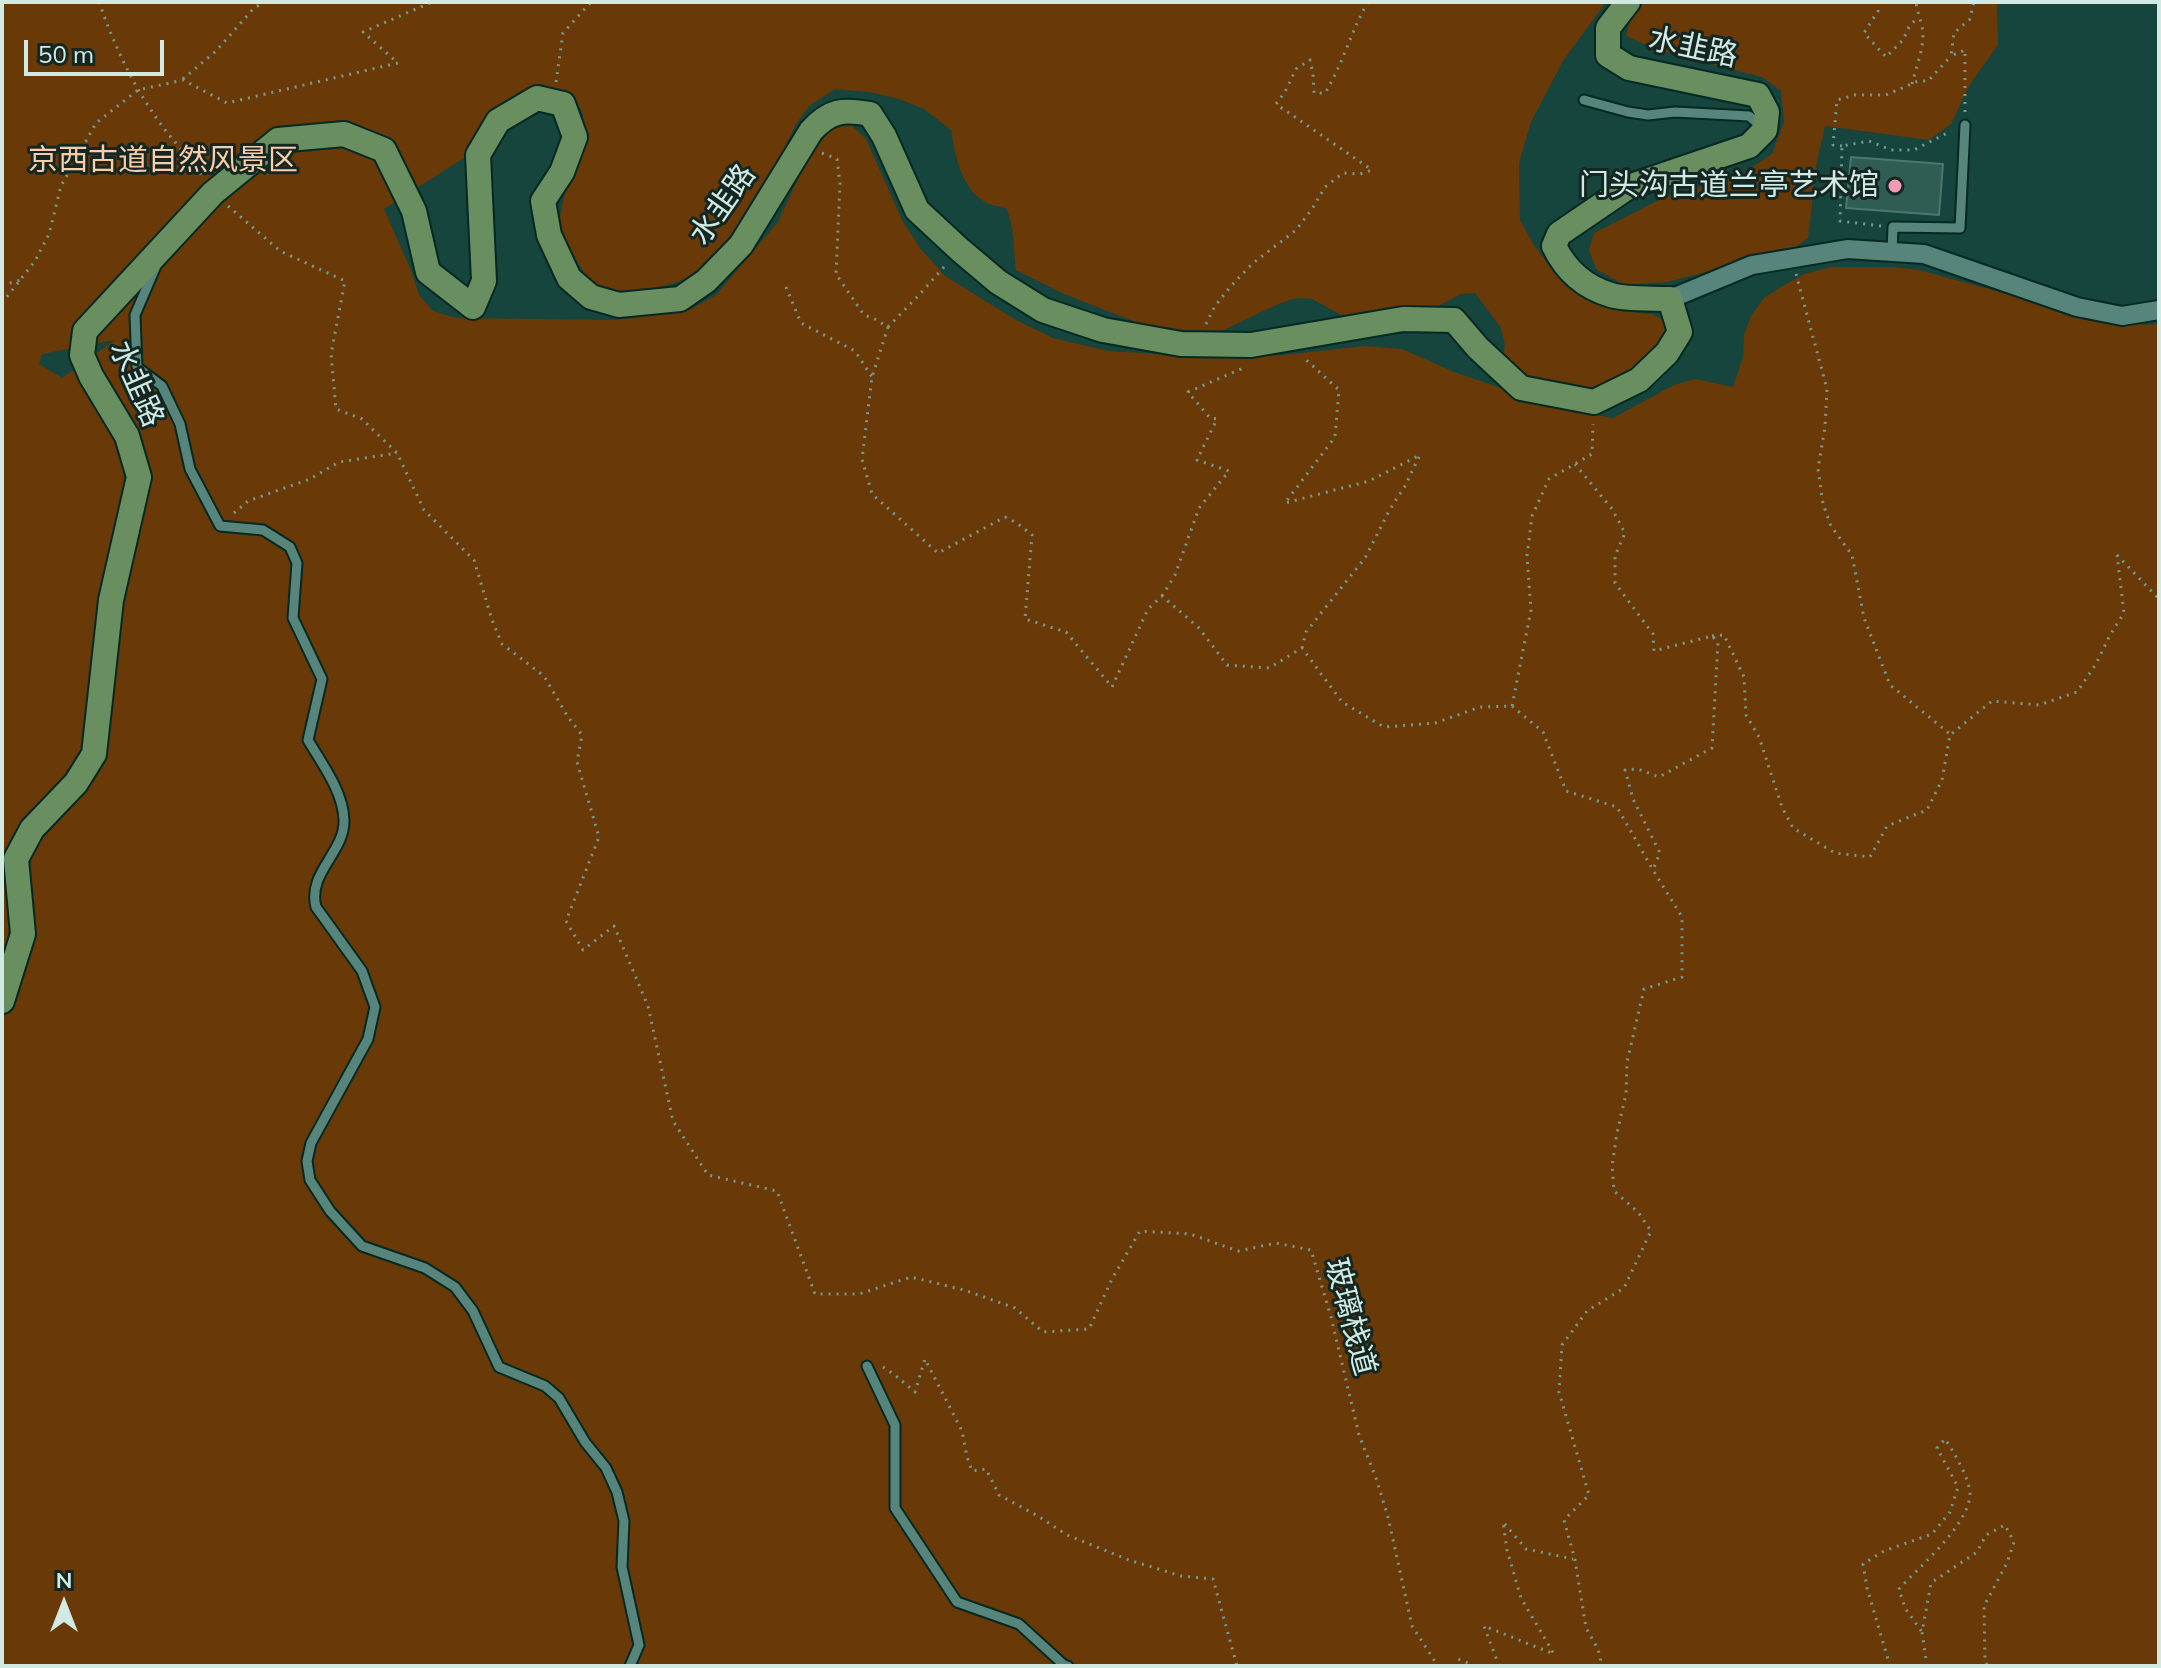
<!DOCTYPE html>
<html>
<head>
<meta charset="utf-8">
<style>
  body { margin:0 }
  #map { position:relative; width:2161px; height:1668px; overflow:hidden; background:#15453c; font-family:Mulish,sans-serif }
  canvas { display:block }
  .frame { position:absolute; inset:0; border:4px solid #d2eae4; pointer-events:none }
  .north { position:absolute; left:24px; top:1564px; width:80px; height:80px; -webkit-text-stroke:6px #142723; paint-order:stroke; rotate:0deg; font-size:22px; font-weight:700; line-height:32px; text-align:center; color:#d2eae4 }
  .north::after { content:''; display:block; margin:auto; width:28px; height:36px; background:#d2eae4; clip-path:polygon(50% 0,100% 100%,50% 72%,0 100%) }
  .scale { position:absolute; left:24px; top:40px; width:140px; height:36px; box-sizing:border-box; border:4px solid #d2eae4; border-top:0; padding-left:10px; font-size:24px; line-height:28px; white-space:nowrap; color:#d2eae4; -webkit-text-stroke:6px #142723; paint-order:stroke }
</style>
</head>
<body>
<div id="map">
<canvas width="2161" height="1668"></canvas>
<div class="frame"></div>
<div class="north">N</div>
<div class="scale">50 m</div>
</div>
<script>
const context = document.querySelector('canvas').getContext('2d');
context.lineJoin = 'round';
function fillPath(path, color) {
  context.fillStyle = color;
  context.fill(path, 'evenodd');
}
function stroke(path, color, width, dash) {
  context.strokeStyle = color;
  context.lineWidth = width;
  context.lineCap = dash ? 'butt' : 'round';
  context.setLineDash(dash || []);
  context.stroke(path);
}
function drawText(font, color, halo, rows, align = 'center') {
  context.font = font + ' Mulish,"Noto Sans SC",sans-serif';
  context.lineWidth = 6;
  context.setLineDash([]);
  context.textBaseline = 'middle';
  context.strokeStyle = halo;
  context.fillStyle = color;
  for (const [text, x, y, turn = 0] of rows) {
    context.save();
    context.translate(x, y);
    context.rotate((+turn || 0) * Math.PI / 180);
    context.textAlign = isNaN(turn) ? turn : align;
    if (halo) context.strokeText(text, 0, 0);
    context.fillText(text, 0, 0);
    context.restore();
  }
}
const green = new Path2D(`
  M2,2H1606L1563,61L1531,122L1519,163L1520,220L1532,242L1555,274L1596,302L1629,312L1652,314L1664,320L1670,333L1633,369L1601,388L1512,382L1501,370L1505,345L1501,328L1475,293L1461,294L1436,307L1416,312L1345,317L1312,299L1296,298L1276,305L1224,330L1194,331L1146,326L1064,294L1016,270C1013,249 1015,227 1006,208C998,206 988,205 982,200C960,185 955,154 951,130L924,109L899,99L869,92L835,89L809,106L796,124L757,204L736,238L711,262L692,277L674,283L641,292L609,290L590,281L572,254L559,222L564,196L575,172L583,144V114L573,96L567,92L384,209L410,268L419,295L433,311L456,318L615,320L691,309L716,295L778,222L816,140L829,129L851,125L866,139L902,220L920,248L945,276L1016,320L1053,338L1108,351L1226,358L1283,355L1365,346L1402,349L1454,372L1561,409L1613,418L1674,385L1695,379L1733,387L1743,357L1744,335L1751,316L1764,298L1781,287L1804,274L1831,267H1893L1919,270L2099,319L2147,325L2159,324V1666H2ZM115,340L62,378L39,364L42,354Z
  M1639,2H1997L1998,45L1970,84L1951,124L1929,140L1825,126L1817,161L1808,238L1792,250L1667,282L1625,285L1596,269L1589,250L1594,233L1667,196L1741,175L1772,154L1784,122L1781,91L1762,77L1657,50L1626,36L1632,13Z`);
const building = new Path2D(`
  M1851,157L1943,164L1939,215L1846,208Z`);
const path = new Path2D(`
  M99,2C114,45 133,86 160,123C173,141 189,157 202,176
  M1368,2C1351,31 1343,64 1325,93H1314L1313,74L1310,60L1296,69L1285,92L1276,104L1372,170
  M1878,2V11L1864,33L1886,57L1903,40L1909,27L1917,18
  M183,79L216,51L253,9L264,2
  M556,82L563,33L591,2
  M1912,84C1916,67 1926,44 1922,27C1920,18 1917,11 1916,2
  M1965,112V50L1951,56L1954,33L1970,19L1974,2
  M1842,146L1833,145L1837,100L1855,95H1886L1918,81H1928L1951,56
  M822,153L837,159L840,183L836,274L864,315L873,318L888,327L872,377L862,459L872,494L938,553L1005,517L1017,523L1032,535L1025,619L1066,632L1112,687L1148,609L1162,596L1199,628L1227,665L1269,668L1302,648L1342,702L1384,727L1435,723L1480,707L1512,706L1543,732L1566,791L1617,807L1653,870
  M228,206L280,251L345,281L331,354L336,409L362,419L397,453L424,510L474,560L492,620L502,644L544,676L568,717L582,735L577,762L599,837L566,921L583,950L614,926L648,1006L673,1121L708,1175L777,1191L815,1294H859L911,1277L964,1290L1015,1308L1043,1332L1089,1329L1112,1279L1140,1231L1190,1234L1238,1251L1276,1243L1311,1250L1331,1317L1359,1435L1376,1478L1388,1517L1412,1626L1438,1666
  M1881,226L1840,221L1842,146L1869,141L1891,150H1914L1951,131
  M1796,274L1827,389L1825,427L1818,469L1823,504L1831,526L1852,555L1864,618L1890,685L1950,734
  M2,285L21,280
  M786,287L801,323L855,351L872,377
  M2,303L35,261L49,234L61,186L96,123L138,90L183,80L227,103L398,63L363,32L432,2
  M1206,324L1215,306L1231,286L1252,264L1296,230L1312,209L1325,187L1343,173L1360,174L1372,170
  M888,327L919,295L945,266
  M1575,464L1612,509L1625,533L1615,556V583L1653,634L1654,651L1712,636L1718,642L1712,748L1659,777L1638,769L1625,770L1633,799L1660,853L1653,870L1682,917V977L1644,989L1627,1062L1626,1094L1617,1133L1612,1166L1614,1191L1638,1212L1651,1231L1624,1288L1587,1311L1562,1345L1559,1392L1589,1495L1564,1520L1575,1560L1586,1628L1598,1649L1602,1666
  M234,513L248,501L310,479L339,462L397,453
  M2117,555L2159,599
  M1162,596L1175,575L1199,508L1229,471L1197,460L1217,419L1210,418L1188,392L1241,369L1243,366
  M1712,636L1724,635L1744,677L1746,715L1759,737L1782,807L1793,828L1835,853L1870,857L1887,826L1927,810L1942,780L1950,735L1992,701L2039,705L2077,692L2096,664L2110,635L2124,613L2117,555
  M1302,648L1306,632L1365,558L1389,511L1405,486L1420,455L1369,481L1285,503L1335,437L1339,390L1303,357
  M1512,706L1531,610L1527,556L1532,516L1549,479L1592,454L1593,424
  M883,1367L895,1375L915,1392L925,1359L962,1431L967,1457L972,1471L986,1469L999,1495L1038,1516L1067,1535L1129,1560L1181,1576L1213,1579L1237,1666
  M1461,1666L1458,1659L1475,1666
  M1499,1666L1484,1626L1554,1654L1521,1598L1507,1550L1503,1522L1526,1549L1573,1559
  M1890,1666L1867,1588L1863,1564L1884,1551L1932,1534L1950,1512L1958,1487L1937,1448L1945,1439C1954,1452 1971,1481 1970,1496C1966,1528 1920,1566 1899,1589L1905,1608L1922,1632
  M1927,1666L1922,1632L1931,1583L1977,1552L1986,1535L2005,1525L2014,1542L2007,1563L1984,1606L1985,1662L1988,1666`);
const lane = new Path2D(`
  M1584,100L1628,112L1648,115L1675,112L1749,116L1763,128
  M1892,252L1893,227L1960,228L1965,125
  M156,266L135,315L137,367L162,386L180,424L190,469L220,526L263,530L290,547L297,563L293,618L322,679L308,740C322,764 343,791 344,820C345,852 307,873 316,907L362,971L375,1007L368,1039L311,1143L307,1161L310,1180L330,1211L362,1246L425,1268L455,1287L473,1311L499,1367L545,1386L559,1398L585,1442L606,1468L617,1492L624,1521L622,1567L639,1645L630,1666
  M867,1366L895,1425V1508L957,1602L1019,1624L1064,1665L1068,1666`);
const street = new Path2D(`
  M1670,299L1752,265L1847,249L1924,254L2077,307L2122,316L2159,310`);
const secondary = new Path2D(`
  M2,1001L23,934L16,859L32,829L76,783L94,754L111,600L139,477L127,436L91,376L82,355L85,331L213,193L278,140L344,134L384,150L414,211L428,272L473,307L484,281L478,155L498,121L537,98L563,104L575,137L562,172L543,201L549,235L569,278L591,297L619,305L680,299L706,281L741,245L811,131C830,110 843,109 870,114L884,136L917,210L959,249L998,282L1043,310L1103,330L1181,344L1251,345L1403,319L1454,320L1478,348L1521,388L1594,402L1639,380L1667,353L1680,332L1670,299C1653,298 1627,300 1611,295C1584,287 1566,271 1554,246L1559,234L1628,187L1749,146L1765,130L1767,112L1758,95L1629,68L1608,55V28L1628,2`);
const markers = [
  [1895,186,8,"#f09ab6"]
];
const streetNames = [
  ["水韭路",1693,48,12],
  ["水韭路",723,205,-55],
  ["水韭路",136,384,66],
  ["玻璃栈道",1350,1317,75]
];
const parkNames = [
  ["京西古道自然风景区",163,161]
];
const poiNames = [
  ["门头沟古道兰亭艺术馆",1879,186]
];
fillPath(green, '#6a3908');
fillPath(building, '#2f5d54');
stroke(building, '#4a786e', 2);
stroke(lane, '#042923', 13);
stroke(street, '#042923', 22);
stroke(secondary, '#042923', 28);
stroke(path, '#779a93', 3, [2, 6]);
stroke(lane, '#57857b', 9);
stroke(street, '#57857b', 18);
stroke(secondary, '#698f61', 24);
for (const [x, y, r, color] of markers) {
  const dot = new Path2D();
  dot.arc(x, y, r, 0, 2 * Math.PI);
  context.fillStyle = color;
  context.fill(dot);
  stroke(dot, '#142723', 3);
}
drawText('30px', '#d2eae4', '#142723', streetNames);
drawText('30px', '#fbcca8', '#142723', parkNames);
drawText('30px', '#d2eae4', '#142723', poiNames, 'right');
</script>
</body>
</html>
